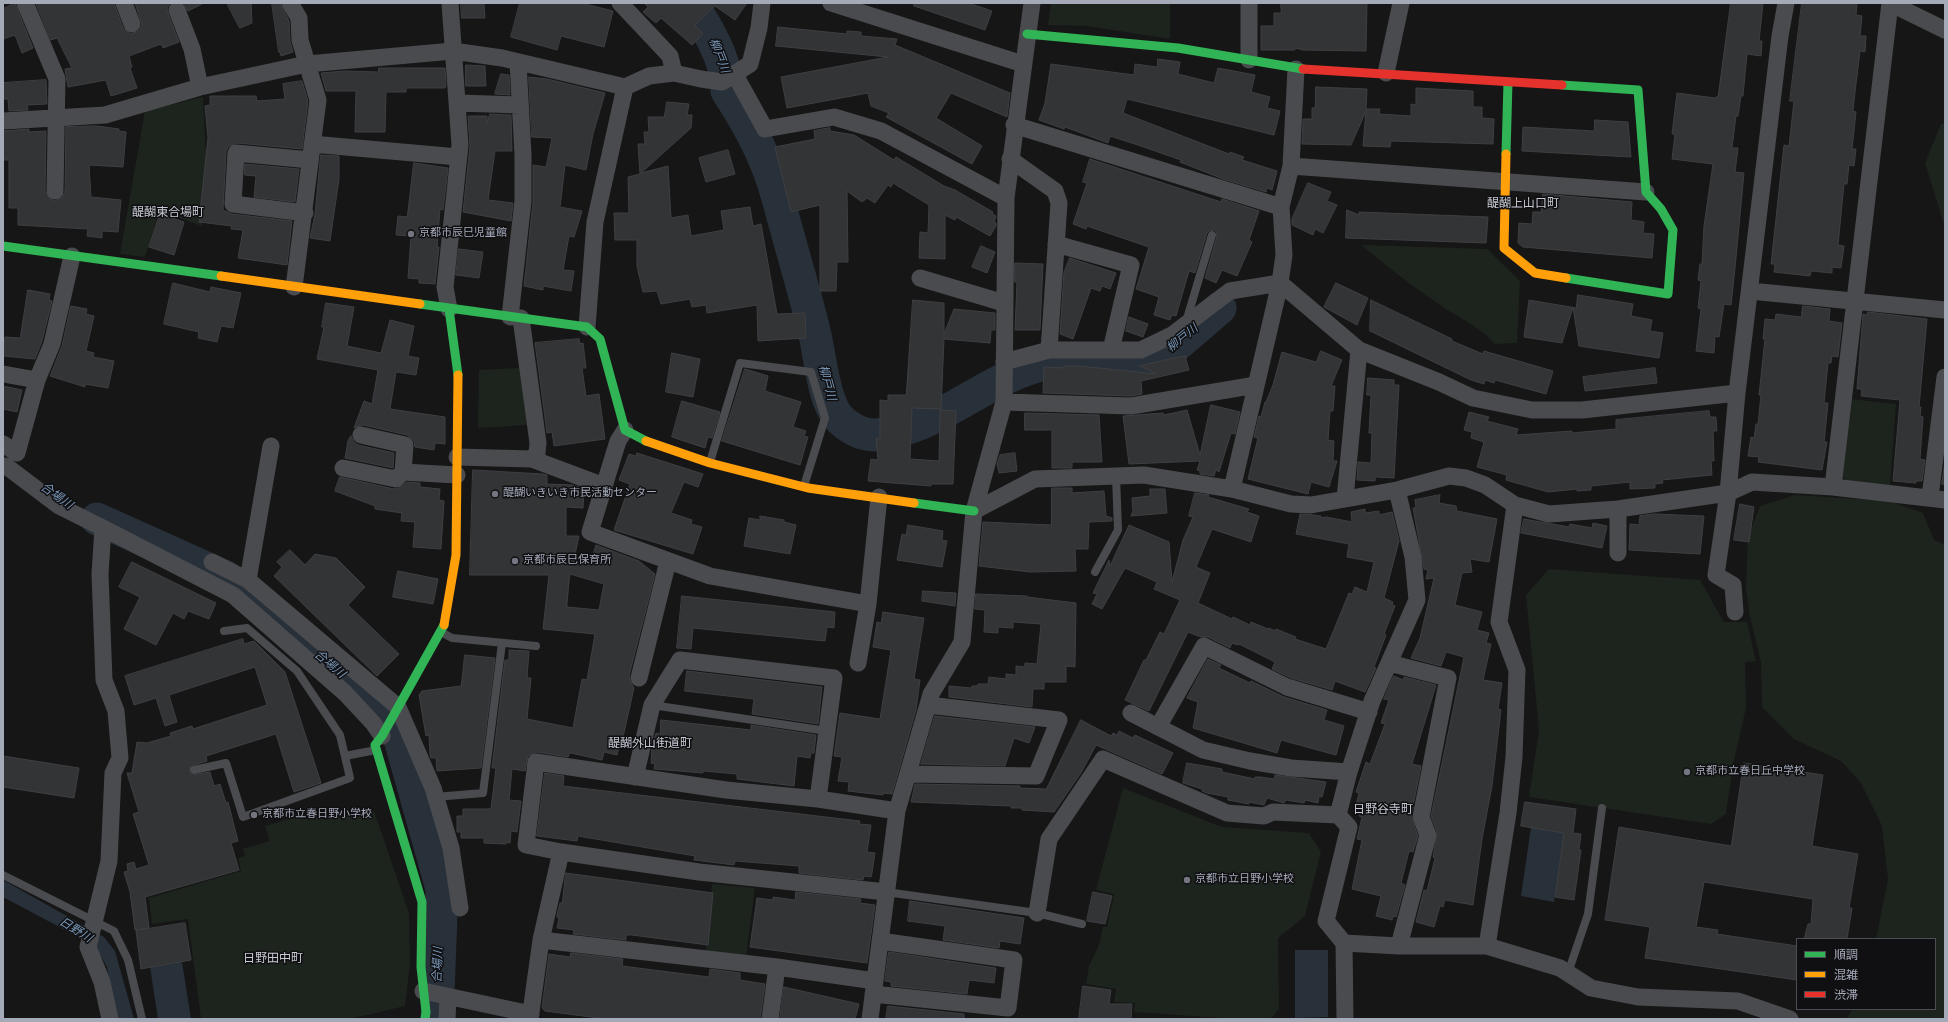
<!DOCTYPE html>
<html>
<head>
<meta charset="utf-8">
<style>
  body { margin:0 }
  #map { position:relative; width:1948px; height:1022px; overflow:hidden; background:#161616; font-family:Overpass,"Noto Sans JP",sans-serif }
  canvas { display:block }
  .frame { position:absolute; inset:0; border:4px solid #a5aab9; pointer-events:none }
  .legend { position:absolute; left:1796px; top:938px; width:140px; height:72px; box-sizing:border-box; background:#101012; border:1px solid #4c4e55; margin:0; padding:5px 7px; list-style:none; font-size:12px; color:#a5aab9 }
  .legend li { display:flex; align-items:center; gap:8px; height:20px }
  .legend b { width:20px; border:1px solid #4c4e55 }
</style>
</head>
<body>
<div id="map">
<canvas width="1948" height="1022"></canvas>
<div class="frame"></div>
<ul class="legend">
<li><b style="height:5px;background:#30b455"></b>順調</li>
<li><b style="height:5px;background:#ff9f0a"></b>混雑</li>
<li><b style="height:5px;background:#e5322d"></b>渋滞</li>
</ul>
</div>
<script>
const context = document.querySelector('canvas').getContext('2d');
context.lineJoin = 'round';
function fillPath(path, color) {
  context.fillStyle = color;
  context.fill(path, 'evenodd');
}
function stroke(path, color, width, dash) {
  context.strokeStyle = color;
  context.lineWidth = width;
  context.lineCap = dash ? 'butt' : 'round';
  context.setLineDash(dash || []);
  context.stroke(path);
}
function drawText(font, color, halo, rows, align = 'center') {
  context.font = font + ' Overpass,"Noto Sans JP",sans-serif';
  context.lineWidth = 3;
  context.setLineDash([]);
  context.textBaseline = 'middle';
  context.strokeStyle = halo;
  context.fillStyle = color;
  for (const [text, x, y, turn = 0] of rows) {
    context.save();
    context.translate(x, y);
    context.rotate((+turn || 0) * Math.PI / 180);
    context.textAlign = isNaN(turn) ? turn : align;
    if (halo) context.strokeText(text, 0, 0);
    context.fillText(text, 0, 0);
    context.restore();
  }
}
const green = new Path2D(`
  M1051,3H1170V39L1087,26L1048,25Z
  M203,97L206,157L202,226L159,211L145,257L120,254L145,111Z
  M1945,123V227L1925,163L1941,124Z
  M1361,245L1487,249L1520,281L1517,343L1495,344C1480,327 1459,318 1440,305C1413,287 1387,266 1361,245Z
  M520,368L527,425L478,428L479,370Z
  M1850,399L1896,404L1890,486L1849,483L1842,476Z
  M1795,495L1889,501L1923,513L1934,540L1945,545V1019H1847L1852,1009H1935V939H1876L1888,879L1882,826L1861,783L1841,761L1794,739L1762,707L1761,662L1750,617L1746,588L1748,537L1760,506Z
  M1549,569L1700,580L1724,622H1747L1756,661L1745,662L1746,708L1733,765L1726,814L1711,824L1529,797L1539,730L1526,595Z
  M1123,788L1222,827L1309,833L1321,852L1305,916L1278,938L1279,1009L1271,1019H1235L1134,1012L1135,1003L1114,1002L1116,989L1086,984L1089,966L1099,945L1103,927H1107L1114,894L1096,890Z
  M321,810L324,817L353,810L356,817L374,811L409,913L410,964L405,1006L350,1019H201L188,919L152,924L149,898L241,871L238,858L245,856L243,849L270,841L265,826Z
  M712,884L755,888L746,956L706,951Z`);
const water = new Path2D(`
  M1531,827L1564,833L1554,902L1521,896Z
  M3,880L104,937L115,951L134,1019H115L107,967L98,951L84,940L3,897Z
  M1295,950H1328V1017L1295,1018Z
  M182,962L191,1019H158L150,967Z`);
const river = new Path2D(`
  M689,3C706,22 729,66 727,91C742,114 756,138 766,163C776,186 781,211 788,235C797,268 807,301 815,335C820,357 823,392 834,411C842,425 861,436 877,435C940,429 988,375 1049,363L1156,359L1170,351L1220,308
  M97,519L226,577L373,702L400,739L442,889L437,1019`);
const building = new Path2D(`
  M15,3L33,48L22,53L15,35L3,39V9Z
  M36,3H114L123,28L131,34L139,31L142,25L135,3H170L167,8L168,13L179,42L163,48L161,44L129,56L132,67L130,68L137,88L111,96L106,80L68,87L65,69L72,68L57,38L51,40Z
  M184,3H204L188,11Z
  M227,3H251L252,23L240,28Z
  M272,3H280L289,21L290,41L293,52L281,56L280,52H279Z
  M461,3H484L485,18H462Z
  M520,3H581L613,11L604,47L561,36L557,50L511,37Z
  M644,3H747L735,20L715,6L695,25L703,34L692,45L661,18L656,23L643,12L648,7Z
  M914,3H968L992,11L985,30L914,6Z
  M1281,3H1367L1366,51L1303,50L1295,48V50H1261V26H1274V13H1281Z
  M1731,3H1763L1759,41H1762L1761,56L1747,54L1743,96H1741L1738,116H1736L1732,148H1738L1735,172L1744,173L1735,268L1731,305L1724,304L1719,337L1715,336L1714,353L1696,351L1701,309L1698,308L1701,281L1698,280L1700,264H1702L1704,226L1713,164L1672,159L1675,134H1672L1677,93L1715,98L1718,96Z
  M1802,3H1857L1856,15L1862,16L1860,36H1866L1865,52L1860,51L1855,92L1853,111L1856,112L1852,149H1856L1854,166L1849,165L1847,184H1844L1838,245L1844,246L1841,268L1832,267V273L1811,271L1810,276L1774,272L1775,264H1771L1784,145L1789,146L1794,101H1790Z
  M778,27L847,34V31L861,32V36L897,39L895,45L1010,93L1007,117L951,93L936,118L982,146L972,164L886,117L889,113L871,106L868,93L787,108L781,77L888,57L776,46Z
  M1158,59L1180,62L1178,74L1214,83L1218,68L1255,75L1251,92L1270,97L1267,108L1280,111L1274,135L1127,99L1123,113L1229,154L1230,152L1244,157L1242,160L1277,171L1272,190L1267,188L1266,192L1223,179L1180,162L1181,160L1138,145L1110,136L1108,143L1065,127L1064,129L1039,120L1045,103L1051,64L1134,75L1135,64L1157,67Z
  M466,65L485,66L486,86H466Z
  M379,68H445L446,86L445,88H406V92H386L385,132H355L356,91H326L321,73L345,71L378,72Z
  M501,74L509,75L510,95L495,94Z
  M529,77L547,79L605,93L593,134L586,170L565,165L560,207L582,211L574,237L569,236L563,270L574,271L571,291L543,286V290L524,286L533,202V165L546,167L552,138L532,137Z
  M46,80L47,104L27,105L28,110L9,111L8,99H3V83Z
  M302,81L308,101L302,149L237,143L228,147L226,152L223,210L232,214L292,221L287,265L238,258L243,230L231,229L232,226L199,222L208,138L205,106L210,105V96H256L257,101L285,99L283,84Z
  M1316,87L1367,89L1366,109H1380L1379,114L1411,116V104L1416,105V88L1473,91V107H1482V118L1494,119L1493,144L1391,141L1390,147L1363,146L1366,111L1351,145L1302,144L1303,119H1312V108H1315Z
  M667,102L689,104L687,115H692L691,128L641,173L668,166L671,218L688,215L691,236L724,230L721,211L750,207L753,226L761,224L777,314L805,313L806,338L758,341L757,305L707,313L706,305L692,307L690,299L661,304L657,291L643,292L637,266V240H615L614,213H629L628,177L640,174L638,144H645L644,132H649L648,117H664Z
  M490,114L511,115L512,151H495L488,200L513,203L511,221L463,212L470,146L468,116H487V124Z
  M1595,120L1628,122L1631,157L1522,151L1523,127L1594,131Z
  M97,126L119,129V131L126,132L123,167L89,165L91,197L121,200L118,232L102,231V238L87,236L88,229L18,225V208H9V160H3V131L29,129V132L46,131L45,191L50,199L55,201L63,196L65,191L66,127Z
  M830,128V131L854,135L894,160L896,157L944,186L955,190L993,212L992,214L996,216L994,222L996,223V226L990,236L956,217L955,220L945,215V259L919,258L920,232L928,233L929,205L893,183L891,187L888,185L875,203L867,198L862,202L847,191L848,262H837L836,291H820V205L791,212L775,147L815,139L814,131Z
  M728,150L735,174L706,182L699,158Z
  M321,155L339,156V179L330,241L310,238L315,214Z
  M1090,159L1221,202L1222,199L1259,211L1249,240L1252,242L1237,276L1222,270L1216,283L1205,278L1217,236L1216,231L1210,230L1207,233L1195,273L1189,271L1176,316L1172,315L1170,320L1154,315L1159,297L1136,289L1149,247L1087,226L1086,229L1073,224L1087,183L1083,182Z
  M414,163L448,168L443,210L440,209L437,247H439L435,284L419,283V279L408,278L411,236L396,235L398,216L407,217Z
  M245,164L299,169L295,202L254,197L256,176L245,175Z
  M1308,183L1331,192L1327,201L1337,205L1323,233L1315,229L1313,235L1292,225V219Z
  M1543,194L1632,202L1631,220L1644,222L1643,233L1654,234L1652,258L1523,247L1518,243L1519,223L1532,224L1533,212H1541Z
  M1347,210L1359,215V212L1488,217L1486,243L1346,238Z
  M160,214L184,222L174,255L149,247Z
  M981,246L995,252L987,273L972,267Z
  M459,249L483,252L479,278L456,275Z
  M1070,258L1116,273L1110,289L1102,286L1100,291L1091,288L1073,339L1060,334L1064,272Z
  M1015,263L1043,264L1040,330H1015L1017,282H1015Z
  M173,283L210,292L211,287L241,293L233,328L221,326L217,342L198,338L199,332L164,324Z
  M1336,283L1368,298L1357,325L1324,307Z
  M28,290L50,294L49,300L52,301L42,341L35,359L3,356L5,337L20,338Z
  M1578,295L1633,304L1631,316L1652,320L1650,331L1663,333L1659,358L1579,346L1573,307L1562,343L1524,337L1529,300L1576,308Z
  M913,300L944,303V334L954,309L995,313V330H991L990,343L944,339L941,409L912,408L910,459L939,461L940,410L956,411L953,484H931V486L868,481L871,459L878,460L876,439L880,438V400L888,401V395H906Z
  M1371,300L1452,339V341L1483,354L1484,351L1553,371L1546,394L1495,380L1494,383L1485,380L1484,384L1471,380L1370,331Z
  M326,303L354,307L347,346L381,353L390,320L414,326L408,356L419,358L416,375L396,372L390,409L445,417V444L435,443L434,450L415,447L414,441L407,435L363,425L354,428L364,401L372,404L378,370L317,359L324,327H322Z
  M71,306L87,309L86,314L94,316L86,351L94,353L93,357L114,361L108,388L85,384V387L50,376L62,346Z
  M1803,306L1830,309L1829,321L1842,323L1838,357L1832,356L1831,363H1828L1824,403H1828L1824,442H1827L1822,470L1758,462L1759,457L1748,456L1751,437L1754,438L1756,424H1758L1761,395H1759L1765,339H1763L1765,319L1775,320L1776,314L1801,317Z
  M1868,312L1927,319L1919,407H1921L1920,416L1923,417L1920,459L1925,460L1922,481H1916V483L1893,481L1900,400L1861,396L1862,389H1857L1863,314L1867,315Z
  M1129,317L1148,324L1143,337L1126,331Z
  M579,339L580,344L583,343L586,368H582L586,396L599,394L605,439L554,446L552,432L547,433L535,343Z
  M1321,351L1342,360L1331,386H1335L1333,411H1330L1328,440L1334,441L1333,461H1337L1329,487L1311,482L1308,494L1248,479L1258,438L1254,437L1259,416L1261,417L1265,402H1266L1273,385L1282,352L1316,362Z
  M672,353L700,359L693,397L666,392Z
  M1185,356L1189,370L1141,381L1142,394L1130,396L1043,393L1044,367L1064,368V366H1079L1157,374L1140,366Z
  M1655,368L1657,383L1585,391L1583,377Z
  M745,369L768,376L765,391L801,402L793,427L806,431L804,436L808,437L800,465L722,441Z
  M1368,378L1394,380V385H1399L1394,478L1375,477V481L1357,480L1358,462L1371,463L1372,433H1369L1371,395H1367Z
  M3,386L22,390L17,412L3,409Z
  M682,401L720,412L712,438L708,437L705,448L672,437Z
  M1211,405L1240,412L1235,434L1231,433L1219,472L1216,470L1214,476L1200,474V471L1197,470L1200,461L1129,464L1123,416L1163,413L1164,415L1187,410L1200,455Z
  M1709,411L1710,417H1716L1717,431H1713L1714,461H1711L1712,475L1662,480L1663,483L1655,484V488L1630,489V482L1591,486V490L1577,491V489L1548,492L1506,480L1507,475L1477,467L1484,442L1471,438L1472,432L1464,430L1469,412L1489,417L1487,421L1518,429L1516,435L1572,431V433L1616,429V420Z
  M1025,413L1099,415L1102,462H1072V468H1052V430H1025Z
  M351,436L354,442L358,445L394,453L393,468L345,458L348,441Z
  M637,453L703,474L698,487L684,482L671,513L692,520L691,524L702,527L693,554L614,530L630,484L619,480L629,454L636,456Z
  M1015,453L1017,471L999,473L997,464L1000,455Z
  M1945,462V484H1942Z
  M473,470L543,474L547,475V484L572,485L584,489L583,508L566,507V536H579L574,559L590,564L596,545L639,561L655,574L629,676L630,681L634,688L623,737L622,736L617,755L604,752L602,760L571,753L569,754L568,757L537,752L528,756L525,771L512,769L509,800L521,801L517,832L511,831L510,843L506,842V844L484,843V838H461V832H457V816H463V809H491L496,768H492L505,660H509V650L529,651L527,678H531L527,719L573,728L582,679L587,680L595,634L543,629L549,575H470ZM570,574L604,584L599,610L567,607Z
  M340,477L394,489L399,488L407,482L420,483V487L440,489L439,500L444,501L441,549L413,547L415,522L401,521L402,513L375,509V506L335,491Z
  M1052,488H1072V493L1104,491L1106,516L1112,518V521L1089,522L1088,549H1075L1076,571L1030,572L979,566L983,522L1051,525Z
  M1150,489H1165L1167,513L1131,516L1133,511L1132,498L1150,496Z
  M1195,493L1209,495L1208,497L1249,509L1247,512L1259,516L1251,542L1212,529L1196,567L1210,573L1198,603L1232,619L1233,617L1250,625L1251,622L1268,629L1269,628L1275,631L1276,629L1296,637L1295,639L1326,649L1349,593L1352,594L1355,587L1367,592L1374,562L1347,557L1349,544L1296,534L1300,514L1313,515L1321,516L1320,518L1326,517L1352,522L1351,512L1365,509V513L1379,511V515L1392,512L1399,541L1384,598L1393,602L1392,605L1395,606L1384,634L1386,635L1374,667L1376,668L1365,692L1335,681L1332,690L1291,678L1272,669L1275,662L1239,644L1238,645L1232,643L1230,648L1208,637H1201L1188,632L1149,711L1125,700L1144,660H1146L1160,632L1164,634L1180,600L1154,589L1157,582L1125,568L1102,609L1092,604L1097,594L1093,593L1109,560L1110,566L1129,525L1169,542L1172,582L1183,540L1193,517L1189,516Z
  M1440,495L1439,503L1456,506L1457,511L1497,519L1489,562L1470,559L1472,572L1462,573L1455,605L1482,612L1477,630L1489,633L1486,643L1491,644L1483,680L1502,683L1498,709L1501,710L1492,786L1482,839L1473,905L1445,900L1443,907L1440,906L1434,927L1416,922L1424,890L1427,891L1435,858L1433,857L1437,832L1431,816L1464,657L1446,652L1441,666L1411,658L1420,638L1434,578L1426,579L1428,570L1424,569L1413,508H1416L1415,500Z
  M1740,504L1754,507L1749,542L1734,540Z
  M1654,514L1704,516L1700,554L1629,550L1630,524L1639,525L1640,516Z
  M760,516L784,520V522L796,525L790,554L744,546L749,518L760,520Z
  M1524,519L1569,527L1570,524L1592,528L1593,523L1607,526L1602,548L1521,533Z
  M908,525L943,531L942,540L947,541L942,567L897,560L902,534L906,535Z
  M290,550L305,565L315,554L336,558L365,587L348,605L399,654L377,676L274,576L282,567L277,562Z
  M132,562L216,603L209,619L188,611L184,619L173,613L156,645L124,629L140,597L119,587Z
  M398,571L438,579L433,604L393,597Z
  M923,591L956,593L955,606L922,601Z
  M976,594L1027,596V597L1076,603L1075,667L1066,666V682H1044V689H1033L1032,707L949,697V686L971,688L972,686H978V684H988L989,677L1006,679V674L1016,675V666L1025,667V663L1037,664L1041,624L1013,622V628L998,627V633L984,632L985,610L975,609Z
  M682,596L835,612L834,628L827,627L825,641L693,628L691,649L677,648Z
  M883,612L924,618L914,679L920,680L916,710L892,794L883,793V795L848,791L849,782L838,781L842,757L834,756L840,713L880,719L891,650L873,647L877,622L881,623Z
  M243,639L244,644L254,641L285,672L321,783L294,792L276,734L206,756L207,761L191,766L189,771L192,775L210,772L214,786L220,784L226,803L228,802L238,841L231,843L239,870L145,897L149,928L135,930L130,892L124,872L128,871L127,864L134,862L136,869L149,865L133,814L139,812L127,773H132L137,742L147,743L171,736L170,733L192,726L193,729L267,705L255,667L169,695L177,722L165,726L156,698L134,705L125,676Z
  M465,655L495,658L481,768L437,771L436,758H431L430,755L429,735L426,736L419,695L422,691L461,686Z
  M1208,659L1221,665L1219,668L1250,683L1251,681L1284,697L1327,710L1324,720L1344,726L1336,755L1281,740L1277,753L1193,728L1198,702L1187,698Z
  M687,671L822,687L818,724L752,714L754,699L685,691Z
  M1394,676L1403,680L1404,677L1436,685L1412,764L1421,766L1411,816L1418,836L1413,852L1409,851L1401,883L1405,885L1396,917L1393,916L1392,920L1376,916L1381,896L1352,889L1362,840L1357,839L1362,817L1359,816L1362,806L1356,805L1359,793L1356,792L1366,762L1370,764L1385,724L1381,723L1389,700L1384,699Z
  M935,716L1035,727L1029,743L1014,738L1005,766L921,764Z
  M661,720L751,730V725L816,735L814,753H811L810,758L797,756L794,786L737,779V774L703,771V773L654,769L655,764L651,763L652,748L656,733L660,734Z
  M1081,720L1111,736L1113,733L1117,735L1119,731L1133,738L1135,735L1173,753L1162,774L1096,745L1081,773L1054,812L1022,810V808H1011V806L911,802L915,784L1020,786V788L1046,789Z
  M3,756L79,768L74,798L3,787Z
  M1187,763L1222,769V772L1255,779V777H1261L1274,779L1275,775L1326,782L1322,797L1319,796L1318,803L1305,800L1304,803L1286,800L1284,803L1267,798L1264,805L1249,802V804L1228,800V797L1207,793L1202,791V789L1183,783Z
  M1744,763L1823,775L1812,846L1858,854L1849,908H1852L1847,939H1804L1808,924H1811L1813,899L1704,882L1696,927L1718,930L1717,934L1797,946V980L1645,958L1650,927L1605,920L1619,827L1731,846Z
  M545,773L564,776L563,786L860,821L859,824L871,825L867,852L875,853L872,873L871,877L864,876L863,880L799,873V866L735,861L734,865L694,860L695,856L578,836L577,841L537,836Z
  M1525,802L1576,809L1573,833L1581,834L1579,850H1581L1574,900L1555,897L1564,833L1521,826Z
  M566,873L713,893L708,945L632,935H626V940L573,934L574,930L557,928L559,918L557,917V915L560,903H562Z
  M796,892L861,899L860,903L875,905L867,963L750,947L757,898L773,900V897L795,900Z
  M1093,892L1112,896L1105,924L1087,921Z
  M910,901L1024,918L1020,944L1000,941L999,948L943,940L945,926L908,921Z
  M185,923L191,960L141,969L136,931Z
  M889,952L996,968L994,983L969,980L967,994L891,986V982L885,981Z
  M571,953L623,959L622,966L709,977L710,969L740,973V980L765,984L760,1019H606L545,1011L542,1008L549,954L570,957Z
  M1083,986L1111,990L1109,1004H1132L1131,1019H1079Z
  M784,987L859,1004L855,1019H780Z
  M888,1006L964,1014V1019H886Z`);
const lane = new Path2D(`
  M1186,322L1212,235
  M710,462L740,363L811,372L825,418L804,486
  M1095,572L1118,530L1116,476
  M441,632L452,638L536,646
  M652,705L827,731
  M345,756L376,750
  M194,770L226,763L243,817L350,778L340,735L297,671L247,628L224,631
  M435,797L483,793L502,643
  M3,875L114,931L128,960L142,1019
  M886,892L1037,913L1082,924
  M1568,973L1588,914L1602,808`);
const street = new Path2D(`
  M25,3L57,79L55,191
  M124,3L132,24
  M290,3L299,18L300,40L318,100L294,287
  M620,3L670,56L674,73
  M831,3L1023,64
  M1249,3V60
  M1890,3L1945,30
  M177,10L192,49L200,87
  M1386,73L1401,3
  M735,75L765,129L834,117L881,131L1006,198
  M458,103L520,105
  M3,121L105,115L200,87L307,64L453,51L502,58L625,87L649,76L674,73L701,79L722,82L750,64L759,28L762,3
  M1014,125L1281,207
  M312,144L458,157
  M1010,159L1055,191L1059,203L1049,350
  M1291,166L1646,192
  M305,213L233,204L236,153L310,160
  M1056,244L1131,265L1111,350
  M920,278L1004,303
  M1750,291L1945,310
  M449,309L445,287L460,145L450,3
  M510,317L523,201V155L518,62
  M587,327L595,222L625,87
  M1004,362L1049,350H1141L1172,335L1230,291L1280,283L1359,350L1439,382L1473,398L1532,410H1582L1737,393
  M3,374L37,380
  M1004,402L1131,406L1256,385
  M625,430L618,441L590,532L710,576L868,604L879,497
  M361,435L405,445L403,472L457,475
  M3,444L17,453L37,380L52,344L72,256
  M271,446L248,580L398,707L433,788L451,848L460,908
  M457,457L532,459L537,453L538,443L521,318
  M532,459L604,486
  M6,466L59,506L103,528
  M343,468L396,479L403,472
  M1833,487L1890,3
  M1232,489L1280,283L1284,255L1281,207L1291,166L1296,69
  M1930,497L1945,377
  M1345,499L1359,350
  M1618,509V553
  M974,511L1035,479L1144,475L1232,489L1291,504L1311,505L1397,490L1449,476L1466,478L1485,485L1515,505L1549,514L1618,509L1728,493L1752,482L1833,487L1945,500
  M212,562L248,580
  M1735,612L1733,585L1716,575L1728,493L1737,393L1780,36L1786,3
  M858,663L868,604
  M1389,663L1448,678L1421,817L1428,835L1399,946
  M639,678L668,561
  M1131,713L1203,750L1250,761L1291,768L1349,772
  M1158,727L1204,646L1287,687L1369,712
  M908,774L1036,776L1059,720L928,705
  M635,777L652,705L680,660L834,678L818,799
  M1338,815L1349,772L1372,701L1417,600L1413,557L1397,490
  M561,852L699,872L886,892
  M1037,913L1049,839L1103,759L1227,813L1264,816L1273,812L1338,815L1349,827L1326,921L1344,943L1345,1019
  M541,940L777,967L875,981
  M1344,943L1399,946H1487L1560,968L1591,988L1638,997L1738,1001L1790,1019
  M1487,946L1508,813L1514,757L1517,670L1499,622L1515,505
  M423,991L531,1014
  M873,994L1008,1008L1014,960L880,941
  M110,1019L102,982L88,947L109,861L113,773L120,758L116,711L104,680L100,574L103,528L233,595L345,693L373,723L382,736
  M447,1019L448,997
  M530,1019L541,940L561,852L526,845L536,762L726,790L818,799L897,811
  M770,1019L777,967
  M870,1019L897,811L931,694L962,642L974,511L1004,402L1006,198L1032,3`);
const fast = new Path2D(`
  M1027,34L1178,48L1303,69
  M1562,85L1638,90L1646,192L1661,209L1673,230L1668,294L1566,278
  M1506,154L1508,82
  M3,246L221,276
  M420,304L587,327L600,339L625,430L646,441
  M449,309L458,375
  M914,503L974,511
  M425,1019L426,1012L421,967L422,902L375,745L382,736L444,625`);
const slow = new Path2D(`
  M1506,154L1504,248L1535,273L1566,278
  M221,276L420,304
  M646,441L710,463L808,488L914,503
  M444,625L456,555L458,375`);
const jam = new Path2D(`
  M1303,69L1562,85`);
const markers = [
  [411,234,4,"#737680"],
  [495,494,4,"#737680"],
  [515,561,4,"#737680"],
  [1687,772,4,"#737680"],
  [254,815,4,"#737680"],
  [1187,880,4,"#737680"]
];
const poiNames = [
  ["京都市辰巳児童館",419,234],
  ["醍醐いきいき市民活動センター",503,494],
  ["京都市辰巳保育所",523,561],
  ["京都市立春日丘中学校",1695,772],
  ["京都市立春日野小学校",262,815],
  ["京都市立日野小学校",1195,880]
];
const waterNames = [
  ["柳戸川",718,56,69],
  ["柳戸川",1183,339,-39],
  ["柳戸川",826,383,75],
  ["合場川",56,497,35],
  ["合場川",329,665,40],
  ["日野川",75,931,32],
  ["合場川",439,965,-88]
];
const neighbourhoodNames = [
  ["醍醐上山口町",1523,205],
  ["醍醐東合場町",168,214],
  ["醍醐外山街道町",650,745],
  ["日野谷寺町",1383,811],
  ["日野田中町",273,960]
];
fillPath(green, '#1c241d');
fillPath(water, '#283039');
stroke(river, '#283039', 33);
fillPath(building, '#333436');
stroke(building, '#3e3f43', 1);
stroke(lane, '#4a4b4f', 8);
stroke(street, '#4a4b4f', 17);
stroke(fast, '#30b455', 9);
stroke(slow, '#ff9f0a', 9);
stroke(jam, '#e5322d', 9);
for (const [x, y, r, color] of markers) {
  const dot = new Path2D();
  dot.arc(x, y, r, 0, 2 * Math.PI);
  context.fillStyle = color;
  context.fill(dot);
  stroke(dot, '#101012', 1.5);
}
drawText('11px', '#a5aab9', '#101012', poiNames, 'left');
drawText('italic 12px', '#7997b7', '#101012', waterNames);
drawText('12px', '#c7cad4', '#101012', neighbourhoodNames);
</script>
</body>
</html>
